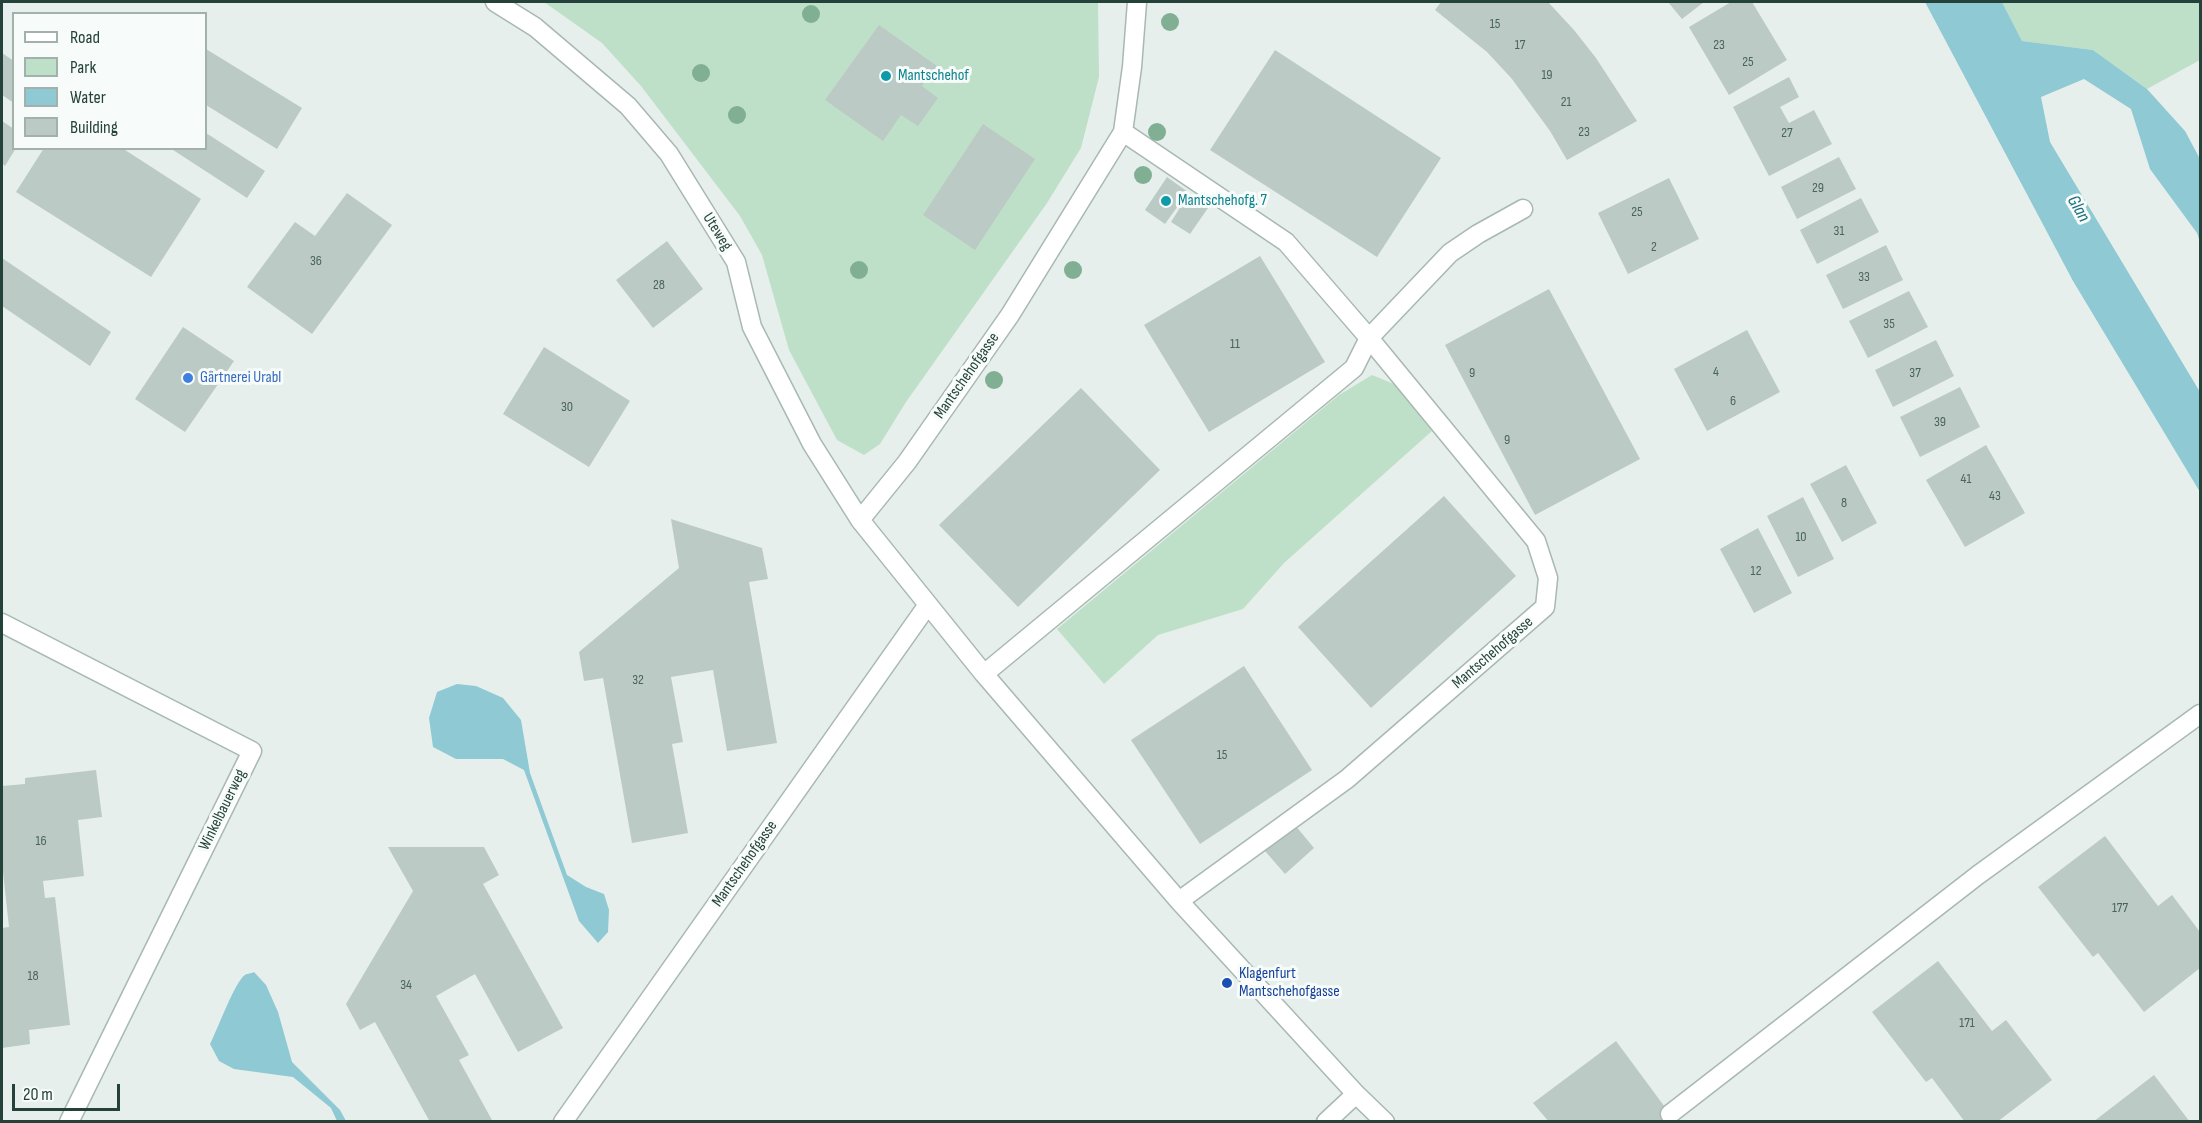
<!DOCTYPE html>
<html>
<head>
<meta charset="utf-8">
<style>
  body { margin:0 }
  #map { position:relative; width:2202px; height:1123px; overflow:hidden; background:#e6efeb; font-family:"Sofia Sans Condensed",sans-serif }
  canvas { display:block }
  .frame { position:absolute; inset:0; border:3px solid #24423a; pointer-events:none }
  .legend { position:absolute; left:12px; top:12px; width:195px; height:138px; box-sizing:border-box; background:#f7fbf9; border:2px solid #a3b1ad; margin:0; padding:8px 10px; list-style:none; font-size:18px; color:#24423a }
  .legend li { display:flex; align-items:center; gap:12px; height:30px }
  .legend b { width:30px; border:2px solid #a3b1ad }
  .scale { position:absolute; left:12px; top:1084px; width:108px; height:27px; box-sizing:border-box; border:3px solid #24423a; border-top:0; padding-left:8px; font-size:18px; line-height:21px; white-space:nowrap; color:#24423a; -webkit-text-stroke:4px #f7fbf9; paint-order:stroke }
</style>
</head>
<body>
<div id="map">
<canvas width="2202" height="1123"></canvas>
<div class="frame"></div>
<ul class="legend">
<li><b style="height:8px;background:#fff"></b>Road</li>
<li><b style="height:16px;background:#bfe0c8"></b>Park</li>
<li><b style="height:16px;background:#8ec9d4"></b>Water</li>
<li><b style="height:16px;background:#bbcac4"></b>Building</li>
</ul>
<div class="scale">20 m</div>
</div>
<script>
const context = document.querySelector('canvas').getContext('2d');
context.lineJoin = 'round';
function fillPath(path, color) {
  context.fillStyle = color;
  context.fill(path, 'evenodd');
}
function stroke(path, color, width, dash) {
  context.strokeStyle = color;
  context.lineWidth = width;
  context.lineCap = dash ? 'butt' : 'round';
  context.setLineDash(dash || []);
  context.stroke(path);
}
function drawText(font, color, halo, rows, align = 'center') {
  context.font = font + ' "Sofia Sans Condensed",sans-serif';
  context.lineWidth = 6;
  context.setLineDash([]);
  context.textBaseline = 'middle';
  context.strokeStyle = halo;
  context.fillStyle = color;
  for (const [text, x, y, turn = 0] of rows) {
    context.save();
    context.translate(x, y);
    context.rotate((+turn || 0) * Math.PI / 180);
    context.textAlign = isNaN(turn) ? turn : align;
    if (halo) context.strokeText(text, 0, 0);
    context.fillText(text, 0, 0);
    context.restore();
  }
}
const green = new Path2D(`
  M544,2H1098L1099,77L1081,148L1047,203L906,402L880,444L864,455L837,440L789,350L762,255L740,216L641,86L602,43Z
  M2002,2H2200V60L2147,89L2093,50L2022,41Z
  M1372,375L1394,384L1432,431L1284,563L1243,609L1158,635L1104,684L1057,629L1339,395Z`);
const water = new Path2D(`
  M1925,2H2002L2022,41L2093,50L2147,89L2185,131L2200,159V242L2197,233L2150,169L2131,109L2084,79L2041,97L2050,142L2200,392V492L2073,281Z
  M457,684L476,686L503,698L521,720L530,773L567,875L586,887L604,894L609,910L608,932L598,943L579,921L524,770L503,759H456L433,747L429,718L437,692Z
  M254,972L266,985L278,1012L292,1062L340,1110L346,1121H337L331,1108L293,1077L234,1069L219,1061L210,1044C217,1031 235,981 245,975C245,974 253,973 254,972Z`);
const building = new Path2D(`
  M1441,2H1548L1574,30L1596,58L1637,121L1567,160L1550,131L1512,79L1487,52L1435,10Z
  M1668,2H1704L1682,19Z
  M1731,2H1752L1787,60L1729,95L1689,27Z
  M879,25L937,66L922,86L938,98L918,126L901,115L883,141L825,100Z
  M206,49L302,108L277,149L206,105Z
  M1275,50L1441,158L1377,257L1210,150Z
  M2,53L14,61V103L2,95Z
  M1789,77L1799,97L1780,107L1789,123L1814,110L1832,144L1769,176L1733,107Z
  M2,121L14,129V148H16L5,166L2,163Z
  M983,124L1035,159L975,250L923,215Z
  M206,133L265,171L247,198L170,148H206Z
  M44,148H122L201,199L151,277L16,192Z
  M1839,157L1856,189L1797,219L1781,187Z
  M1167,177L1188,192L1165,224L1145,210Z
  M1669,178L1699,239L1628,274L1598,213Z
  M347,193L392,225L312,334L247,287L295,222L315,236Z
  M1188,195L1208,208L1190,234L1171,222Z
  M1861,198L1879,232L1817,264L1800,230Z
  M667,241L703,289L653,328L616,280Z
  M1886,245L1903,280L1843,309L1826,275Z
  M1260,256L1325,362L1209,432L1144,325Z
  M2,258L111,332L90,366L2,306Z
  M1549,289L1640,459L1535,515L1445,345Z
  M1909,291L1928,327L1868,358L1849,321Z
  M183,327L234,361L185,432L135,399Z
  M1747,330L1780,392L1707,431L1674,369Z
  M1936,340L1954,376L1893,407L1875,370Z
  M544,347L630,401L589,467L503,414Z
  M1960,387L1980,427L1920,457L1900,417Z
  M1081,388L1160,470L1018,607L939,525Z
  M1986,445L2025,513L1965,547L1926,480Z
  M1846,465L1877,523L1842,542L1810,484Z
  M1444,496L1516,576L1371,708L1298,627Z
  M1803,497L1834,559L1798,577L1767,516Z
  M671,519L762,548L768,579L749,582L777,743L727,751L713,670L671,677L683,742L672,744L688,833L632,843L603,678L584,681L579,652L679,568Z
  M1758,528L1792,593L1754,613L1720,549Z
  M1244,666L1312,770L1200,844L1131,740Z
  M96,770L102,817L78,820L84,876L43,881L45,898L55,897L70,1025L29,1030L30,1044L2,1048V928L9,927L2,863V786L25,784V778Z
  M1295,825L1314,848L1285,874L1265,851Z
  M2105,836L2158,906L2172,895L2200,932V968L2144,1012L2098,953L2093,957L2038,887Z
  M388,847H484L499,875L483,884L563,1028L518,1052L475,974L436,996L469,1055L459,1060L493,1122H430L375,1022L360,1030L346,1004L413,891Z
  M1938,961L1992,1031L2006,1020L2052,1080L1997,1122H1965L1932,1078L1926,1082L1872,1012Z
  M1616,1041L1676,1122H1549L1533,1103Z
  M2154,1075L2190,1122H2093Z`);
const lane = new Path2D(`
  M1670,1114L1978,875L2200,714`);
const street = new Path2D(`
  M495,2L535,27L628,106L669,154L736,262L752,327L812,444L860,520L984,674L1179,901L1356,1094L1385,1122
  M1123,132L1286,242L1369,338L1536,541L1548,578L1545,607L1347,779L1179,901
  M860,520L907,462L1010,315L1123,132L1132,67L1137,2
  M2,623L252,751L69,1122
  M984,674L1354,368L1369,338L1450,253L1478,234L1523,209
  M563,1122L927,606
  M1326,1122L1356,1094`);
const trees = [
  [811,14],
  [1170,22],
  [701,73],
  [737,115],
  [1157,132],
  [1143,175],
  [859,270],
  [1073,270],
  [994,380]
];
const markers = [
  [886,76,6,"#0f9aa8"],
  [1166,201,6,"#0f9aa8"],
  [188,378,6,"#3f7fe0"],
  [1227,983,6,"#1a4fb4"]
];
const numberNames = [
  ["15",1495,24],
  ["17",1520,45],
  ["23",1719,45],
  ["25",1748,62],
  ["19",1547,75],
  ["21",1566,102],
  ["23",1584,132],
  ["27",1787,133],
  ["29",1818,188],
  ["25",1637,212],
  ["31",1839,231],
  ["2",1654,247],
  ["36",316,261],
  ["33",1864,277],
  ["28",659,285],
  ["35",1889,324],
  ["11",1235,344],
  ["4",1716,372],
  ["9",1472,373],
  ["37",1915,373],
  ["6",1733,401],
  ["30",567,407],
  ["39",1940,422],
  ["9",1507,440],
  ["41",1966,479],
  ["43",1995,496],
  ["8",1844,503],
  ["10",1801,537],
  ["12",1756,571],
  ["32",638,680],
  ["15",1222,755],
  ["16",41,841],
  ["177",2120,908],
  ["18",33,976],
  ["34",406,985],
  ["171",1967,1023]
];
const cultureNames = [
  ["Mantschehof",898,76],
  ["Mantschehofg. 7",1178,201]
];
const streetNames = [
  ["Uteweg",717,232,58],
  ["Mantschehofgasse",967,376,-55],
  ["Mantschehofgasse",1493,653,-41],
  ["Winkelbauerweg",223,810,-64],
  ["Mantschehofgasse",745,864,-55]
];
const shopNames = [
  ["Gärtnerei Urabl",200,378]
];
const transitNames = [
  ["Klagenfurt",1239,974],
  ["Mantschehofgasse",1239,992]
];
const waterNames = [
  ["Glan",2078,209,60]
];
fillPath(green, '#bfe0c8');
fillPath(water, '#8ec9d4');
fillPath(building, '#bbcac4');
stroke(lane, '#a8b8b2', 21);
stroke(street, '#a8b8b2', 21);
stroke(lane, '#fff', 18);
stroke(street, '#fff', 18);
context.fillStyle = '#80af93';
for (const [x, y] of trees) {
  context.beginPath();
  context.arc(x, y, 9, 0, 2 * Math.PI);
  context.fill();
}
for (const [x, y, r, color] of markers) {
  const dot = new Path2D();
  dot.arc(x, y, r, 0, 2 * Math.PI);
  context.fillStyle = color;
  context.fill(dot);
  stroke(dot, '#f7fbf9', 2);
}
drawText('14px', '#4a645c', null, numberNames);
drawText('16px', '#0d838f', '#f7fbf9', cultureNames, 'left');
drawText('16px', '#24423a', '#f7fbf9', streetNames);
drawText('16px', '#366cbe', '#f7fbf9', shopNames, 'left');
drawText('16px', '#164399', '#f7fbf9', transitNames, 'left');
drawText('italic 18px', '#1c6f80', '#f7fbf9', waterNames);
</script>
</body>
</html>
